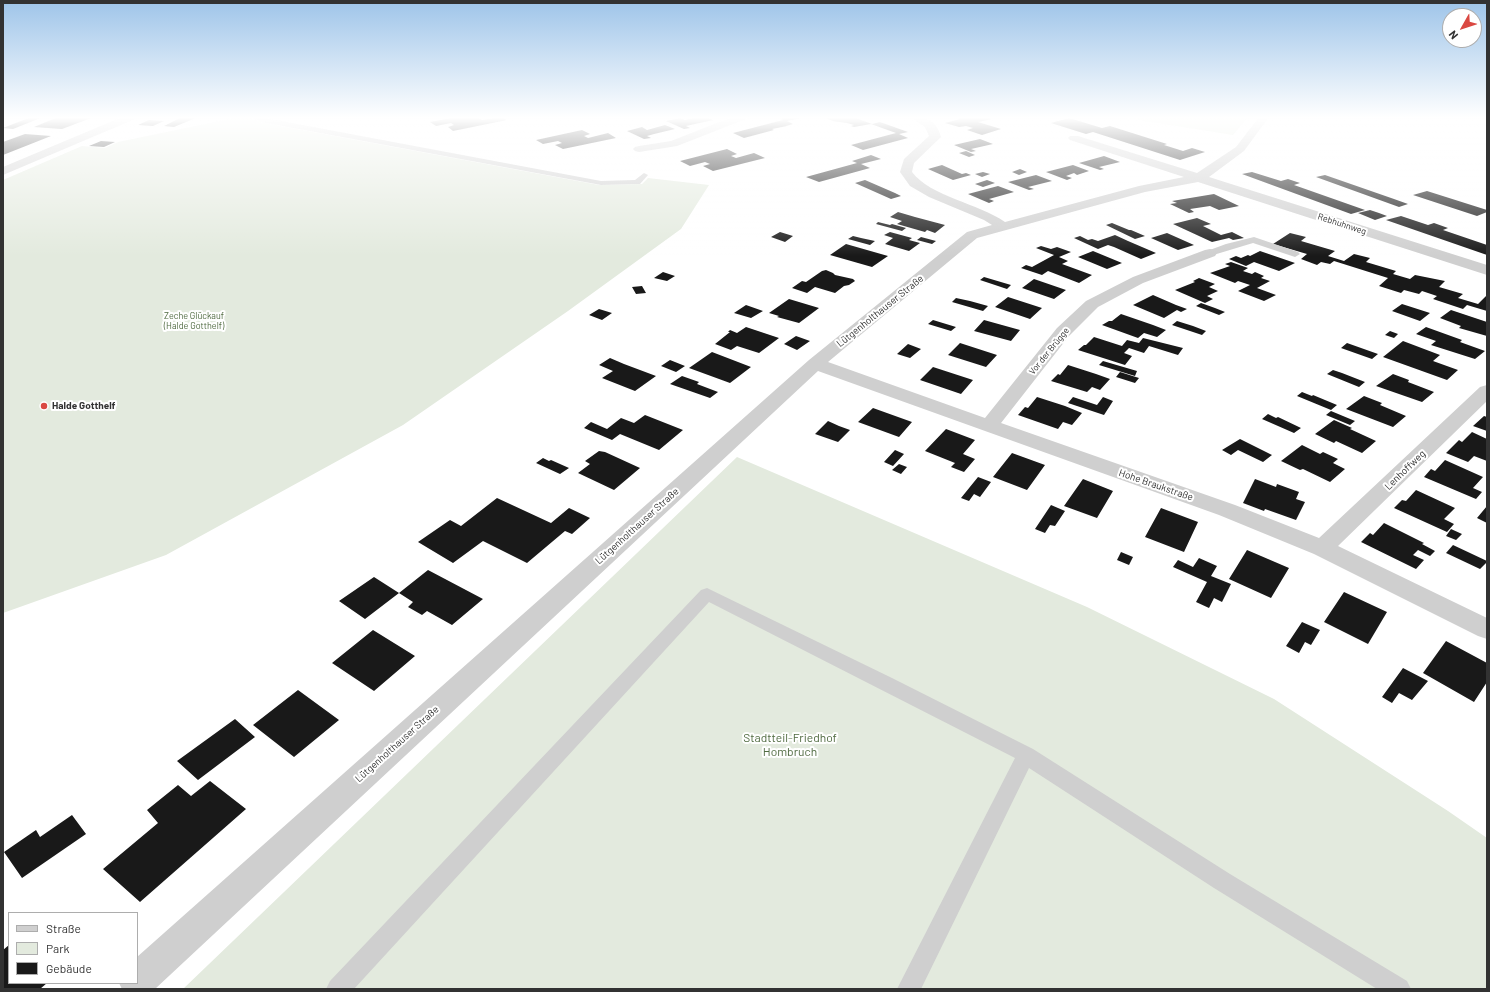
<!DOCTYPE html>
<html>
<head>
<meta charset="utf-8">
<style>
  body { margin:0 }
  #map { position:relative; width:1490px; height:992px; overflow:hidden; background:#fff; font-family:Barlow,sans-serif }
  canvas { display:block }
  .frame { position:absolute; inset:0; border:4px solid #323232; pointer-events:none }
  .legend { position:absolute; left:8px; top:912px; width:130px; height:72px; box-sizing:border-box; background:#fff; border:1px solid #adadad; margin:0; padding:5px 7px; list-style:none; font-size:12px; color:#323232 }
  .legend li { display:flex; align-items:center; gap:8px; height:20px }
  .legend b { width:20px; border:1px solid #adadad }
  .north { position:absolute; left:1442px; top:8px; width:40px; height:40px; box-sizing:border-box; background:#fff; border:1px solid #adadad; border-radius:50%; rotate:231deg; font-size:11px; font-weight:700; line-height:16px; text-align:center; color:#323232 }
  .north::after { content:''; display:block; margin:auto; width:14px; height:18px; background:#da4842; clip-path:polygon(50% 0,100% 100%,50% 72%,0 100%) }
</style>
</head>
<body>
<div id="map">
<canvas width="1490" height="992"></canvas>
<div class="frame"></div>
<ul class="legend">
<li><b style="height:5px;background:#cfcfcf"></b>Straße</li>
<li><b style="height:11px;background:#e3eade"></b>Park</li>
<li><b style="height:11px;background:#191919"></b>Gebäude</li>
</ul>
<div class="north">N</div>
</div>
<script>
const context = document.querySelector('canvas').getContext('2d');
context.lineJoin = 'round';
function fillPath(path, color) {
  context.fillStyle = color;
  context.fill(path, 'evenodd');
}
function stroke(path, color, width, dash) {
  context.strokeStyle = color;
  context.lineWidth = width;
  context.lineCap = dash ? 'butt' : 'round';
  context.setLineDash(dash || []);
  context.stroke(path);
}
function drawText(font, color, halo, rows, align = 'center') {
  context.font = font + ' Barlow,sans-serif';
  context.lineWidth = 4;
  context.setLineDash([]);
  context.textBaseline = 'middle';
  context.strokeStyle = halo;
  context.fillStyle = color;
  for (const [text, x, y, turn = 0] of rows) {
    context.save();
    context.translate(x, y);
    context.rotate((+turn || 0) * Math.PI / 180);
    context.textAlign = isNaN(turn) ? turn : align;
    if (halo) context.strokeText(text, 0, 0);
    context.fillText(text, 0, 0);
    context.restore();
  }
}
const green = new Path2D(`
  M239,117H249L259,122L599,185L642,184L648,178L709,185L681,229L568,311L403,425L166,555L3,613V180L82,146L105,148L118,142Z
  M1120,117H1248L1233,135Z
  M737,457L1087,607L1274,699L1448,811L1487,838V989H183Z`);
const building = new Path2D(`
  M31,117H43L13,129L3,128Z
  M58,117H94L62,129L34,127Z
  M182,117H198L174,127L164,126Z
  M456,117H477L482,120L501,117L507,120L453,131L448,127L454,125L451,123L436,126L430,122Z
  M697,117H706L713,120L686,126L690,128L684,129L666,121L680,118L685,120Z
  M787,117L802,118L787,121L793,124L786,126H787L772,129L774,130L744,138L733,133L783,120L780,119Z
  M822,117H853L872,124L880,122L908,132L899,134L908,138L863,150L851,145L896,133L871,124L854,127L851,126L854,125L847,123L833,121Z
  M956,117H987L992,119L978,122L1001,129L982,135L967,130L973,128L966,126L959,127L945,123L960,119Z
  M1069,118L1102,128L1110,126L1167,144L1164,145L1183,151L1192,148L1205,152L1180,160L1093,132L1086,134L1051,123Z
  M149,120L164,121L153,126L138,125Z
  M665,125L675,129L654,134L647,136L651,138L644,139L627,131L642,127L647,130Z
  M582,130L590,134L584,136L588,138L608,133L616,138L563,149L555,145L562,143L558,141L543,144L536,140Z
  M25,134L51,136L3,155V142Z
  M980,139L993,144L971,149L976,151L971,152L954,145Z
  M101,141L115,142L104,147L89,146Z
  M727,149L737,154L731,156L736,158L754,153L765,158L713,171L703,166L710,164L705,162L690,166L680,161Z
  M966,151L975,155L969,157L959,153Z
  M871,155L881,159L861,164L870,168L819,182L806,177L857,163L852,161Z
  M1104,156L1120,162L1099,167L1104,169L1100,170L1079,163Z
  M942,165L962,174L966,173L971,175L953,180L928,169Z
  M1073,165L1089,171L1077,175L1074,173L1066,176L1072,178L1067,180L1046,172Z
  M1020,169L1027,172L1019,175L1012,172Z
  M983,172L990,174L982,177L975,174Z
  M1252,172L1281,181L1288,179L1300,183L1294,185L1365,210L1351,214L1242,174Z
  M1036,175L1052,181L1028,187L1034,189L1029,190L1008,182Z
  M1325,175L1394,199L1408,204L1399,207L1316,177Z
  M865,180L895,193L901,196L891,199L855,183Z
  M987,180L995,183L983,187L975,184Z
  M998,186L1014,192L989,199L994,201L989,203L968,194Z
  M1427,191L1487,210V212L1477,216L1413,195Z
  M1214,194L1239,206L1219,210L1210,206L1190,209L1194,212L1189,213L1170,204L1177,203L1172,201Z
  M1370,210L1379,213L1387,216L1375,220L1358,213Z
  M898,212L915,217L945,225L935,233L927,230L925,232L897,224L902,221L890,217Z
  M1401,216L1428,225L1434,223L1448,228L1443,230L1487,245V255L1386,220Z
  M1197,218L1211,224L1203,226L1221,235L1232,232L1244,238L1233,240L1229,238L1212,242L1173,224Z
  M878,222L890,225L892,224L906,228L902,231L876,224Z
  M1112,223L1129,230H1131L1145,236L1135,239L1106,225Z
  M780,232L793,236L785,242L771,237Z
  M890,232L912,238L909,240L920,243L909,251L885,244L893,238L884,235Z
  M1167,233L1194,245L1178,250L1151,238Z
  M1290,233L1306,237L1301,241L1335,251L1328,256L1344,261L1354,254L1370,258L1366,262L1396,271L1393,274L1410,279L1415,275L1445,281L1439,287L1463,294L1458,298L1478,304L1487,295V311L1467,305L1463,309L1433,299L1437,296L1422,291L1419,294L1404,290L1401,293L1379,286L1388,278L1334,261L1330,264L1321,262L1317,265L1301,259L1307,254L1273,244Z
  M1115,235L1128,241L1156,253L1141,259L1114,247L1108,245L1098,249L1074,238L1080,236L1088,240L1092,239L1098,241Z
  M853,236L861,238L875,241L870,245L848,239Z
  M921,237L936,241L932,244L917,240Z
  M846,244L888,256L872,267L830,255Z
  M1041,246L1051,249L1057,247L1071,252L1059,257L1068,261L1062,264L1092,275L1079,283L1048,271L1042,275L1021,268L1026,265L1032,267L1054,255L1036,248Z
  M1093,251L1122,263L1107,269L1078,257Z
  M1260,251L1295,263L1279,271L1254,262L1246,266L1229,259L1236,256L1241,258L1248,255L1250,256Z
  M1231,262L1248,268L1243,271L1252,274L1255,272L1264,276L1261,278L1270,281L1257,288L1276,295L1264,301L1238,291L1250,285L1238,281L1235,283L1210,273L1230,266L1225,264Z
  M826,270L833,273L835,275L853,279L855,281L849,285L844,286L835,293L815,287L807,293L792,288L802,281L806,282L822,271Z
  M663,272L675,276L667,281L654,278Z
  M984,277L1011,285L1007,289L980,280Z
  M1199,278L1215,284L1209,287L1218,291L1207,296L1213,299L1205,303L1175,290L1195,282L1193,281Z
  M1034,279L1066,290L1054,299L1022,288Z
  M642,286L646,293L636,294L632,287Z
  M1153,295L1176,305L1187,309L1181,312L1177,310L1164,318L1133,305Z
  M1008,297L1042,308L1030,319L995,307Z
  M956,298L970,301L988,306L983,311L952,302Z
  M789,299L819,308L799,323L777,317L779,316L769,313Z
  M1201,303L1215,308L1225,312L1219,315L1196,306Z
  M1402,304L1430,313L1420,321L1392,311Z
  M746,305L763,311L751,318L734,313Z
  M599,309L612,313L602,320L589,315Z
  M1451,310L1487,322V336L1459,328L1461,326L1440,318Z
  M1121,314L1153,325L1166,330L1157,337L1144,333L1138,338L1102,325L1109,321H1112Z
  M933,320L956,327L951,331L928,324Z
  M984,320L1020,330L1011,341L974,331Z
  M1177,321L1193,326L1206,331L1202,335L1172,325Z
  M746,327L779,338L759,353L737,346L731,350L715,344L730,332H728L730,330L737,333Z
  M1426,327L1462,340L1460,342L1485,351L1475,359L1431,345L1436,341L1416,334Z
  M1390,331L1398,334L1394,338L1385,335Z
  M796,336L810,341L797,350L784,344Z
  M1094,337L1122,346L1127,340L1139,343L1143,338L1183,348L1178,355L1149,346L1144,353L1129,348L1124,353L1132,356L1125,365L1078,350L1084,345H1086Z
  M1403,341L1440,355L1433,361L1458,370L1447,380L1383,357Z
  M960,343L997,355L986,367L948,355Z
  M1347,343L1378,354L1372,359L1341,348Z
  M908,344L921,349L910,358L897,354Z
  M712,352L751,367L730,383L689,368Z
  M610,358L624,364L656,376L635,391L602,378L613,371L599,365Z
  M670,360L685,366L676,372L661,366Z
  M1103,361L1137,371L1135,376L1099,365Z
  M1068,365L1096,374L1110,379L1100,390L1092,387L1087,392L1051,381L1058,374L1060,375Z
  M933,367L973,380L961,394L920,380Z
  M1333,370L1342,373L1365,382L1359,387L1327,374Z
  M1120,372L1139,378L1135,383L1116,377Z
  M1393,374L1409,380L1408,382L1434,392L1422,402L1376,386Z
  M682,376L699,382L697,384L718,392L710,398L670,384Z
  M1302,392L1312,396L1313,395L1337,405L1331,410L1297,396Z
  M1364,396L1382,403L1380,405L1406,416L1393,427L1346,409Z
  M1037,397L1065,406L1082,413L1072,425L1063,422L1058,429L1018,415L1025,407L1028,408Z
  M1073,397L1097,405L1103,397L1113,401L1104,415L1068,403Z
  M873,408L912,422L899,437L858,422Z
  M1331,411L1355,421L1350,425L1326,415Z
  M1268,414L1276,418L1278,417L1301,428L1294,433L1262,419Z
  M645,415L683,430L659,450L620,434L612,440L584,428L591,422L607,429L621,418L634,423Z
  M1484,416L1487,417V431L1473,426Z
  M1334,420L1352,428L1350,429L1376,441L1362,453L1336,441L1334,443L1315,434Z
  M828,421L839,426L850,430L838,442L815,434Z
  M946,429L975,440L963,454L975,459L964,472L951,467L955,463L925,451Z
  M1472,432L1487,439V461L1474,456L1468,462L1446,453L1459,440L1462,442Z
  M1240,439L1272,455L1263,462L1238,450L1231,455L1222,450Z
  M1302,445L1320,454L1323,452L1338,459L1333,463L1345,469L1330,482L1303,469L1300,470L1281,461Z
  M895,450L904,454L893,466L884,462Z
  M599,451L605,452L640,468L614,490L578,473L590,464L585,461Z
  M1012,453L1045,465L1027,490L993,477Z
  M543,458L549,461L551,460L569,468L560,474L536,463Z
  M1445,460L1483,477L1473,488L1482,492L1476,499L1424,477L1431,469L1435,471Z
  M899,464L907,467L901,474L892,470Z
  M978,477L991,482L980,497L974,494L969,501L961,498Z
  M1083,479L1113,491L1097,518L1064,506Z
  M1255,479L1276,487L1277,484L1299,492L1296,499L1305,502L1296,520L1265,509L1264,511L1243,503Z
  M1416,490L1455,508L1444,519L1454,524L1447,532L1394,508L1402,500L1406,501Z
  M497,498L551,523L569,508L590,518L572,534L565,531L527,563L483,541L453,563L418,542L450,520L461,526Z
  M1051,505L1065,511L1055,526L1050,525L1045,533L1035,529Z
  M1487,506V523L1477,518Z
  M1161,508L1198,522L1184,552L1145,537Z
  M1384,523L1424,543L1422,544L1435,551L1430,556L1418,550L1413,555L1424,560L1416,569L1361,542L1370,533L1373,535Z
  M1451,529L1462,534L1456,540L1446,536Z
  M1453,545L1487,561V562L1480,569L1446,553Z
  M1247,550L1289,568L1271,598L1229,579Z
  M1121,552L1133,557L1129,565L1117,560Z
  M1199,558L1217,566L1211,576L1231,584L1222,602L1214,598L1209,608L1196,602L1207,582L1173,567L1178,560L1193,567Z
  M428,570L483,599L452,625L427,611L422,615L408,607L413,602L399,593L365,619L339,601L374,577L399,593Z
  M1344,592L1387,612L1368,644L1324,622Z
  M1302,622L1320,630L1311,645L1305,642L1299,653L1286,646Z
  M373,630L415,656L374,691L332,663Z
  M1446,641L1487,663V682L1474,702L1423,673Z
  M1403,668L1428,681L1412,700L1399,693L1392,703L1382,697Z
  M298,690L339,720L294,757L253,725Z
  M235,719L255,737L198,780L177,761Z
  M210,781L246,809L140,902L103,869L158,823L147,810L178,785L191,796Z
  M72,815L86,834L22,878L4,852L36,830L40,837Z
  M9,945V983H47L40,989H3V950Z`);
const lane = new Path2D(`
  M251,117H260L601,181L635,180L644,173L648,175L640,184H637L601,185L261,122Z
  M1254,237L1298,252L1300,254L1295,257L1253,243L1210,256L1205,253L1207,251L1226,244Z
  M707,588L892,678L1033,749L1230,874L1407,981L1411,989H1377L1214,888L1029,768L921,989H897L1015,758L709,602L354,989H326L330,981L701,590Z`);
const street = new Path2D(`
  M122,117H136L135,119L3,175V167Z
  M732,117H747L746,119L677,146L639,152L635,151L633,149L635,147L639,146L671,141Z
  M910,117C926,117 936,119 941,137L914,163L912,172C931,197 978,203 1005,222L1139,186L1184,177L1070,140L1068,138L1070,136H1078L1197,173L1236,147L1259,117H1269L1244,151L1209,177L1487,265V275L1198,182L1145,192L977,238L828,362L985,418L1057,328L1086,301L1133,277L1205,250L1210,249L1215,250L1217,253L1215,256L1143,283L1098,307L1069,336L1001,423L1235,505L1319,538L1480,387L1487,385V401L1338,546L1487,618V639L1478,636L1314,554L1219,515L818,371L155,989H122L119,983H137V957L809,360L967,232L992,225L984,220L929,197L910,186L900,172L904,159L929,136L925,127Z`);
const markers = [
  [44,406,4,"#da4842"]
];
const farStreetnames = [
  ["Rebhuhnweg",1342,224,18],
  ["Vor der Brügge",1049,351,-51]
];
const farParknames = [
  ["Zeche Glückauf",194,316],
  ["(Halde Gotthelf)",194,326]
];
const streetNames = [
  ["Lütgenholthauser Straße",880,311,-39],
  ["Lenhoffweg",1405,470,-44],
  ["Hohe Braukstraße",1156,485,19],
  ["Lütgenholthauser Straße",637,526,-42],
  ["Lütgenholthauser Straße",397,744,-42]
];
const poiNames = [
  ["Halde Gotthelf",52,406]
];
const nearParknames = [
  ["Stadtteil-Friedhof",790,738],
  ["Hombruch",790,752]
];
fillPath(green, '#e3eade');
fillPath(building, '#191919');
fillPath(lane, '#cfcfcf');
fillPath(street, '#cfcfcf');
const sky = context.createLinearGradient(0, 0, 0, 256);
sky.addColorStop(0, '#9ec4e9');
sky.addColorStop(0.46, '#fff');
sky.addColorStop(1, '#ffffff00');
context.fillStyle = sky;
context.fillRect(0, 0, 1490, 256);
for (const [x, y, r, color] of markers) {
  const dot = new Path2D();
  dot.arc(x, y, r, 0, 2 * Math.PI);
  context.fillStyle = color;
  context.fill(dot);
  stroke(dot, '#fff', 1.5);
}
drawText('9px', '#323232', '#fff', farStreetnames);
drawText('9px', '#506b41', '#fff', farParknames);
drawText('10px', '#323232', '#fff', streetNames);
drawText('bold 10px', '#323232', '#fff', poiNames, 'left');
drawText('12px', '#506b41', '#fff', nearParknames);
</script>
</body>
</html>
